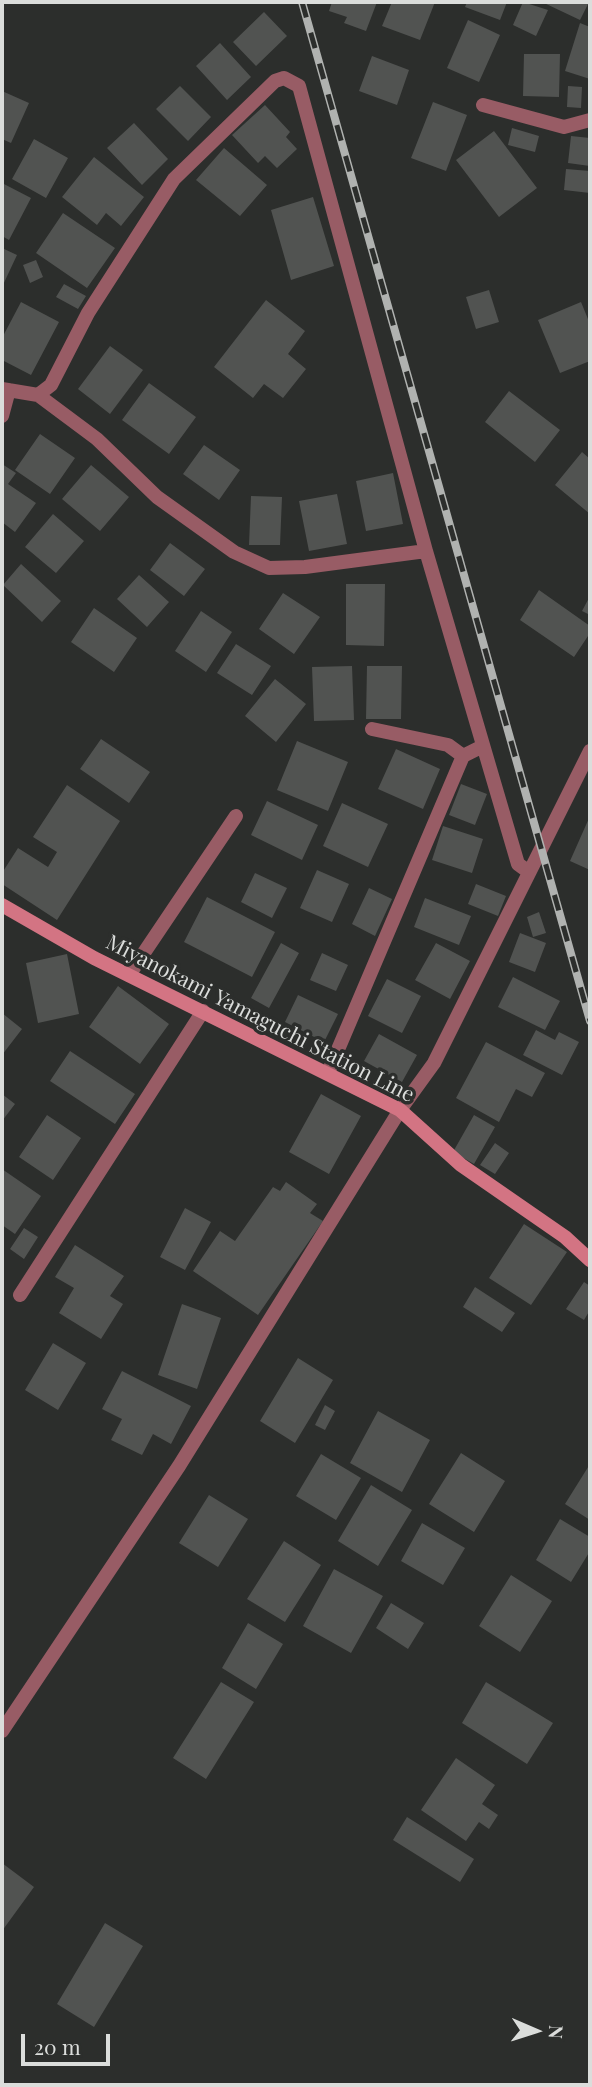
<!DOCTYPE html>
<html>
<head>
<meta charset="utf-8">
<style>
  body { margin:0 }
  #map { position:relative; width:592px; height:2087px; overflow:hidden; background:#2c2e2c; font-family:"Playfair Display",serif }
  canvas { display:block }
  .frame { position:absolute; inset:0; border:4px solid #dbdddb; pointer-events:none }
  .north { position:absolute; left:501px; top:1996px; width:70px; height:70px; -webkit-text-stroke:5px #2c2e2c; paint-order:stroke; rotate:93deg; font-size:19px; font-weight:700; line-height:28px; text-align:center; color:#dbdddb }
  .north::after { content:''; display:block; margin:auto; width:24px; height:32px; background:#dbdddb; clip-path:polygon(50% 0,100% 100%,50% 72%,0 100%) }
  .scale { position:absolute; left:21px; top:2034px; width:89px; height:32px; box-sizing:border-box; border:4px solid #dbdddb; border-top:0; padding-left:9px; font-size:21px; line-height:24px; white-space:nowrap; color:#dbdddb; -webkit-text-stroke:5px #2c2e2c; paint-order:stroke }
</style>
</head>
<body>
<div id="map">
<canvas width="592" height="2087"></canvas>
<div class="frame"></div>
<div class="north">N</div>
<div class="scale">20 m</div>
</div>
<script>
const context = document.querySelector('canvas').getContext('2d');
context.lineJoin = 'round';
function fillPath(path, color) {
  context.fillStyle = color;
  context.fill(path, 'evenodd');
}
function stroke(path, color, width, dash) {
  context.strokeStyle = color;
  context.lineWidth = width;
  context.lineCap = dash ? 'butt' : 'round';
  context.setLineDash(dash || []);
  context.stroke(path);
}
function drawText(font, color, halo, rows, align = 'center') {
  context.font = font + ' "Playfair Display",serif';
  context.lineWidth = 7;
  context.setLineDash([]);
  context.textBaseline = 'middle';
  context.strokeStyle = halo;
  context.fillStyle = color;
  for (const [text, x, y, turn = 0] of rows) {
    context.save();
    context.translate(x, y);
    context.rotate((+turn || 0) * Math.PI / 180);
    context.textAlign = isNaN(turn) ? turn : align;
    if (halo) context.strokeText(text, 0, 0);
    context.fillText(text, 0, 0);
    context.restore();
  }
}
const building = new Path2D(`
  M332,2H377L366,31L344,23L347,17L329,11Z
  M392,2H435L420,40L382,26Z
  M467,2H507L500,20L465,7Z
  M523,2L548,10L536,36L513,25Z
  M542,2H589L580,20Z
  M264,12L287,36L256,66L233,42Z
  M468,20L500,35L479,82L447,68Z
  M580,23L590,27V79L565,71Z
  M220,43L251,77L227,100L196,66Z
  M524,54H560L559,97L523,96Z
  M372,56L409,70L397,105L359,91Z
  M180,86L211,117L188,141L156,109Z
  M568,86L582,87L581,108L567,107Z
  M2,91L29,103L11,143L2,139Z
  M433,102L467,115L446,171L411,158Z
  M265,105L290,132L286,137L297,149L277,168L265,156L258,163L232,135Z
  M134,123L168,159L142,185L107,148Z
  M512,128L539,136L535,152L508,145Z
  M494,131L537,188L499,217L456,160Z
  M571,136L590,138V166L568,163Z
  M34,139L68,158L46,198L12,179Z
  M224,148L267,185L240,216L196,180Z
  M94,157L144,197L121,226L106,213L97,225L62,197Z
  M566,169L590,171V193L564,190Z
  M2,183L31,198L9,240L2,236Z
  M313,197L334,266L291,280L271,210Z
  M63,213L115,248L87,288L36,253Z
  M2,248L17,255L2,287Z
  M36,260L43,277L30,283L23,265Z
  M64,284L86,296L78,309L56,297Z
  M489,290L499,322L476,329L466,297Z
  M266,300L305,331L288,354L306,369L283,398L264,384L253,398L214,367Z
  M21,302L59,322L31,375L2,360V338Z
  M581,302L590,324V361L560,373L538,320Z
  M110,346L143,370L110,414L78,389Z
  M149,383L196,417L169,454L122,420Z
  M509,391L560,430L535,462L485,422Z
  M40,434L75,458L50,494L15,470Z
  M204,445L240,470L219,500L183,474Z
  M582,452L590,459V514L555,485Z
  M2,464L16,473L8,484L36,503L15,532L2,522Z
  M91,465L129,497L100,531L62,499Z
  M393,473L403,524L366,531L356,481Z
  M337,494L347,544L309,551L299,501Z
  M251,496L282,497L280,545H249Z
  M53,514L84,541L56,573L25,547Z
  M170,543L205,569L184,596L150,570Z
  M21,564L61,601L42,622L3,585Z
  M139,575L169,602L147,627L117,599Z
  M346,584H385L384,646L346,645Z
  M539,590L590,626V633L574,657L520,620Z
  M283,593L320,617L294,654L259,629Z
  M590,596V615L582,611Z
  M94,608L137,638L114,672L71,642Z
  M201,611L232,632L206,672L175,651Z
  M236,644L271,666L252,695L217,673Z
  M352,666L354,720L314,721L312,667Z
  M367,666H402L401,719H366Z
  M275,679L306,704L276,742L245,716Z
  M101,739L150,772L129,803L80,769Z
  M297,741L348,762L328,811L277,790Z
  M396,749L440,769L423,809L378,789Z
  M461,784L487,794L475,825L449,815Z
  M67,785L120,821L57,920L2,884V873L18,848L48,867L57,852L33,837Z
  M267,801L318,825L302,860L251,835Z
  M342,803L388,824L368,867L323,846Z
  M590,816V870L570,861Z
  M443,826L483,839L472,873L432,860Z
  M317,870L349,884L332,922L300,908Z
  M255,873L287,888L272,918L241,902Z
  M476,884L506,896L498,916L468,904Z
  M369,888L392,899L375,936L352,924Z
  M207,897L275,932L252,977L184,942Z
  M425,898L471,916L459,945L414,927Z
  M539,912L546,933L533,937L527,917Z
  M520,933L546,943L535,972L509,962Z
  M281,943L299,953L269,1008L251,998Z
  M436,943L470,961L450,999L415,980Z
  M322,953L348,965L336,991L310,980Z
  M67,954L79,1014L38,1023L26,963Z
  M513,977L560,1001L545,1030L498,1007Z
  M387,979L421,996L402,1033L368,1016Z
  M118,986L169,1024L140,1064L89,1027Z
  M298,995L338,1014L324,1042L285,1022Z
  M2,1013L22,1029L2,1055Z
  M536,1030L555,1040L559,1032L579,1042L562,1075L523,1055Z
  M379,1034L417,1055L402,1082L364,1061Z
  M486,1042L545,1073L532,1097L516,1089L499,1122L456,1098Z
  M70,1051L135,1094L115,1124L50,1081Z
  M2,1094L15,1104L2,1121Z
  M321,1094L361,1116L329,1174L289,1152Z
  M47,1115L81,1138L53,1180L19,1157Z
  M474,1115L495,1127L474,1164L453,1152Z
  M495,1143L509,1153L495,1174L480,1165Z
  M2,1169L41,1196L15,1234L2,1225Z
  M286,1182L317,1204L310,1213L323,1221L258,1315L193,1271L220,1231L235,1241L273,1187L280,1191Z
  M185,1208L211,1222L185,1270L160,1257Z
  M524,1224L567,1252L531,1305L489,1278Z
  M24,1228L38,1237L24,1259L10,1249Z
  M75,1245L124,1276L110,1296L123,1304L101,1339L59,1313L74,1288L55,1277Z
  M584,1282L590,1286V1310L584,1320L566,1309Z
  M475,1287L515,1313L502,1332L463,1307Z
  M182,1304L221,1318L197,1389L158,1375Z
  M53,1343L86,1363L58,1410L25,1390Z
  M298,1358L333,1380L295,1443L260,1421Z
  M122,1371L191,1406L171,1444L153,1434L142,1455L111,1440L122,1419L102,1409Z
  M325,1405L335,1411L325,1430L315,1425Z
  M378,1411L430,1440L402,1492L350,1463Z
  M461,1453L505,1481L474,1532L429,1504Z
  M321,1454L361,1478L336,1520L296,1496Z
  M590,1464V1520L565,1504Z
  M371,1485L412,1510L378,1566L338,1541Z
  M209,1495L248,1519L218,1567L179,1543Z
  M560,1519L590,1537V1551L571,1582L536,1560Z
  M422,1523L465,1548L443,1585L401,1561Z
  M284,1541L321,1565L285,1622L247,1599Z
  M334,1569L383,1596L351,1653L303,1626Z
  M511,1575L552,1601L520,1652L479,1626Z
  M391,1603L424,1623L408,1649L376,1628Z
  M248,1623L283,1644L256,1689L222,1668Z
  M221,1682L254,1702L206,1779L173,1758Z
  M486,1682L553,1723L527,1764L462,1723Z
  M456,1758L495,1785L482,1804L498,1815L489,1829L479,1822L466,1841L421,1810Z
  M407,1817L474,1859L460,1882L393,1840Z
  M2,1863L34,1887L2,1931Z
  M105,1923L143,1946L94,2027L57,2004Z`);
const minor = new Path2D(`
  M483,105L564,127L590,120
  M2,389L38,395L97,439L157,497L234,552L269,568L305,567L426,551L518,864L529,872
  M38,395L51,385L88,313L174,179L275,81L284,78L299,86L426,551
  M2,416L9,390
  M372,729L448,745L463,756
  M129,975L236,816
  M328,1073L463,756L481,747
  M20,1295L203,1011
  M2,1731L179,1466L400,1110L434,1063L590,751`);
const secondary = new Path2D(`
  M2,905L94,958L400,1110L461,1165L565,1237L590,1260`);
const rail = new Path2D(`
  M302,2L590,1021`);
const streetNames = [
  ["Miyanokami Yamaguchi Station Line",260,1019,27]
];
fillPath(building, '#515351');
stroke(minor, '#985c65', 14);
stroke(secondary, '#d37483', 14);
stroke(rail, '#b0b2b0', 8);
stroke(rail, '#2c2e2c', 5, [16]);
drawText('21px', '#dbdddb', '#2c2e2c', streetNames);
</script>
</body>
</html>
